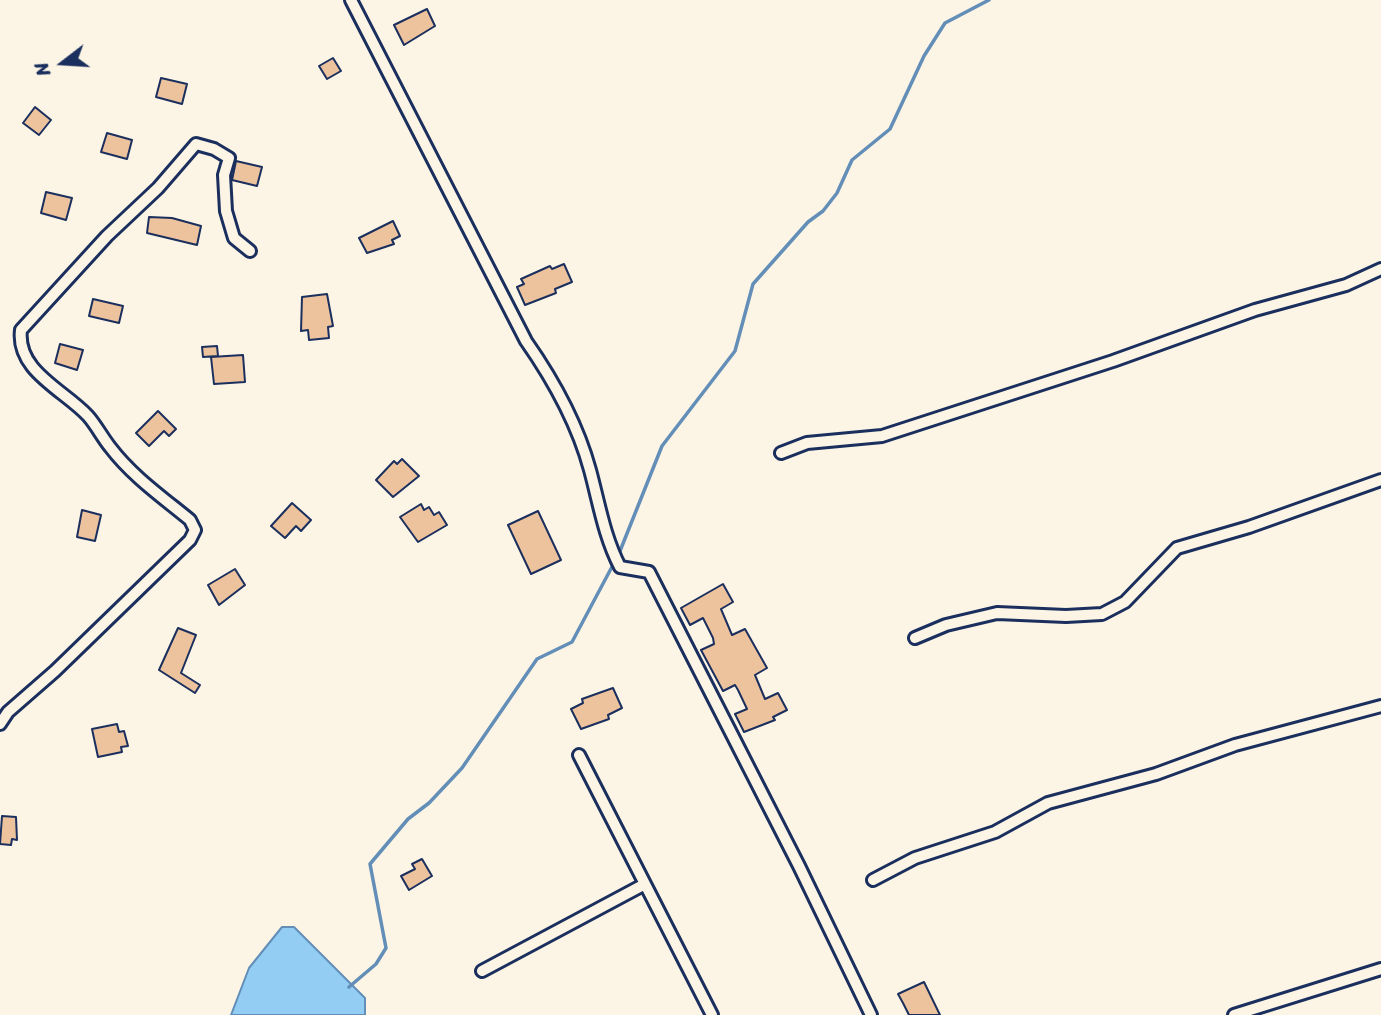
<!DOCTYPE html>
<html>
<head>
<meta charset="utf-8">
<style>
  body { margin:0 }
  #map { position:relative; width:1381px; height:1015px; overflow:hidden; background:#fcf5e5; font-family:Sriracha,sans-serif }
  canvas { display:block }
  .north { position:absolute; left:28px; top:28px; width:70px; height:70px; -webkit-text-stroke:5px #fcf5e5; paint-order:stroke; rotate:253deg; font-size:19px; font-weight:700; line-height:28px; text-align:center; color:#1b2f5e }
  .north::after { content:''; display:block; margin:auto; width:24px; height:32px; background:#1b2f5e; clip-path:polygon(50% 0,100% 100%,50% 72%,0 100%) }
</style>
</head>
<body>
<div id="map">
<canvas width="1381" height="1015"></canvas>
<div class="north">N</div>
</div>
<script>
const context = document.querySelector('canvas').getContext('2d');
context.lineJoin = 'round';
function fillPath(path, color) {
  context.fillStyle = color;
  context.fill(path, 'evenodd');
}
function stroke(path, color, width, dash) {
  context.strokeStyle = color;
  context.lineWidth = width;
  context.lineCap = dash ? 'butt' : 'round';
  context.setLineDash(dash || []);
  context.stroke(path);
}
const water = new Path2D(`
  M282,927H294L365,998V1015H231L249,968Z`);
const stream = new Path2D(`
  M618,556L662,446L735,351L753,284L808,222L823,211L837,193L852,160L890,129L924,56L945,23L989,0
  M349,987L376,964L386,948L370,864L408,819L429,803L462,768L537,659L572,642L614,563`);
const building = new Path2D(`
  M427,9L435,26L404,45L394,25Z
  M333,58L341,71L327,79L319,66Z
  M161,78L187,84L182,104L156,97Z
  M35,107L51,120L39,135L23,123Z
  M107,133L132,140L127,159L101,152Z
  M236,161L262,167L257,186L232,180Z
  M46,192L72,198L66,220L41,213Z
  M149,217L172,218L201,226L197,245L147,233Z
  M393,221L400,236L392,240L394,244L367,253L359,238Z
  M564,264L572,282L555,289L556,293L525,305L517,287L524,284L521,279L550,266L552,269Z
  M327,294L333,326L328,327L329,338L309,340L308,330L301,331L302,297Z
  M93,299L123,306L119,323L89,316Z
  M60,344L83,350L77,370L55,363Z
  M217,346L218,356L203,357L202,347Z
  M243,355L245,382L214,384L211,357Z
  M158,411L176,429L169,436L164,431L149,446L136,433Z
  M402,459L419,476L393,497L376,480L394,461L397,464Z
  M292,503L311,520L301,531L296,526L285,538L271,526Z
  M421,504L424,510L429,507L434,515L439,512L447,525L418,542L400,517Z
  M82,510L101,515L95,541L77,537Z
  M538,511L561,560L531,574L508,525Z
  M235,569L245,585L219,605L208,585Z
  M723,584L733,602L721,609L732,635L745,629L767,668L755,675L765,699L778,693L787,710L773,717L775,720L744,732L735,714L747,709L738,690L735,685L723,691L701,650L714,644L713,638L703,618L690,625L681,608Z
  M178,628L196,635L181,673L200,685L195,693L159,670Z
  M613,688L622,708L608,715L609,719L581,729L571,709L583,703L582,699Z
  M117,724L119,732L124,731L128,746L121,747L122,752L98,757L92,729Z
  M2,816L16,817L17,840L12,839L11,845L0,844Z
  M422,859L432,876L409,890L401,876L415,869L412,864Z
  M924,982L940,1015H909L903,1003L898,994Z`);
const street = new Path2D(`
  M351,0L526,341C554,381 577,422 590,470C599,503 604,536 620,567L649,572L799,866L871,1015
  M781,453L807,443L882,436L1113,361L1255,310L1346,285L1381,269
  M915,638L946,625L997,613L1066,616L1102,614L1125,602L1177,548L1249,527L1381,480
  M0,724L8,712L55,671L190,540L195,530L190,520C162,497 132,476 110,447C102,437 96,425 88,416C64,390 16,371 21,330L107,236L158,188L196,144L214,149L229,158L224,175L226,211L234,238L250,251
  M579,755L712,1015
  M873,880L915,858L995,832L1048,803L1156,774L1235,745L1381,706
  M482,971L645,884
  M1234,1015L1381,969`);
fillPath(water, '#93cdf3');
stroke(water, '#638eb7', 2);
stroke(stream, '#638eb7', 3.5);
fillPath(building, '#edc39d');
stroke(building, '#1b2f5e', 2);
stroke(street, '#1b2f5e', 16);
stroke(street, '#fcf5e5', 10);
</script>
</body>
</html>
